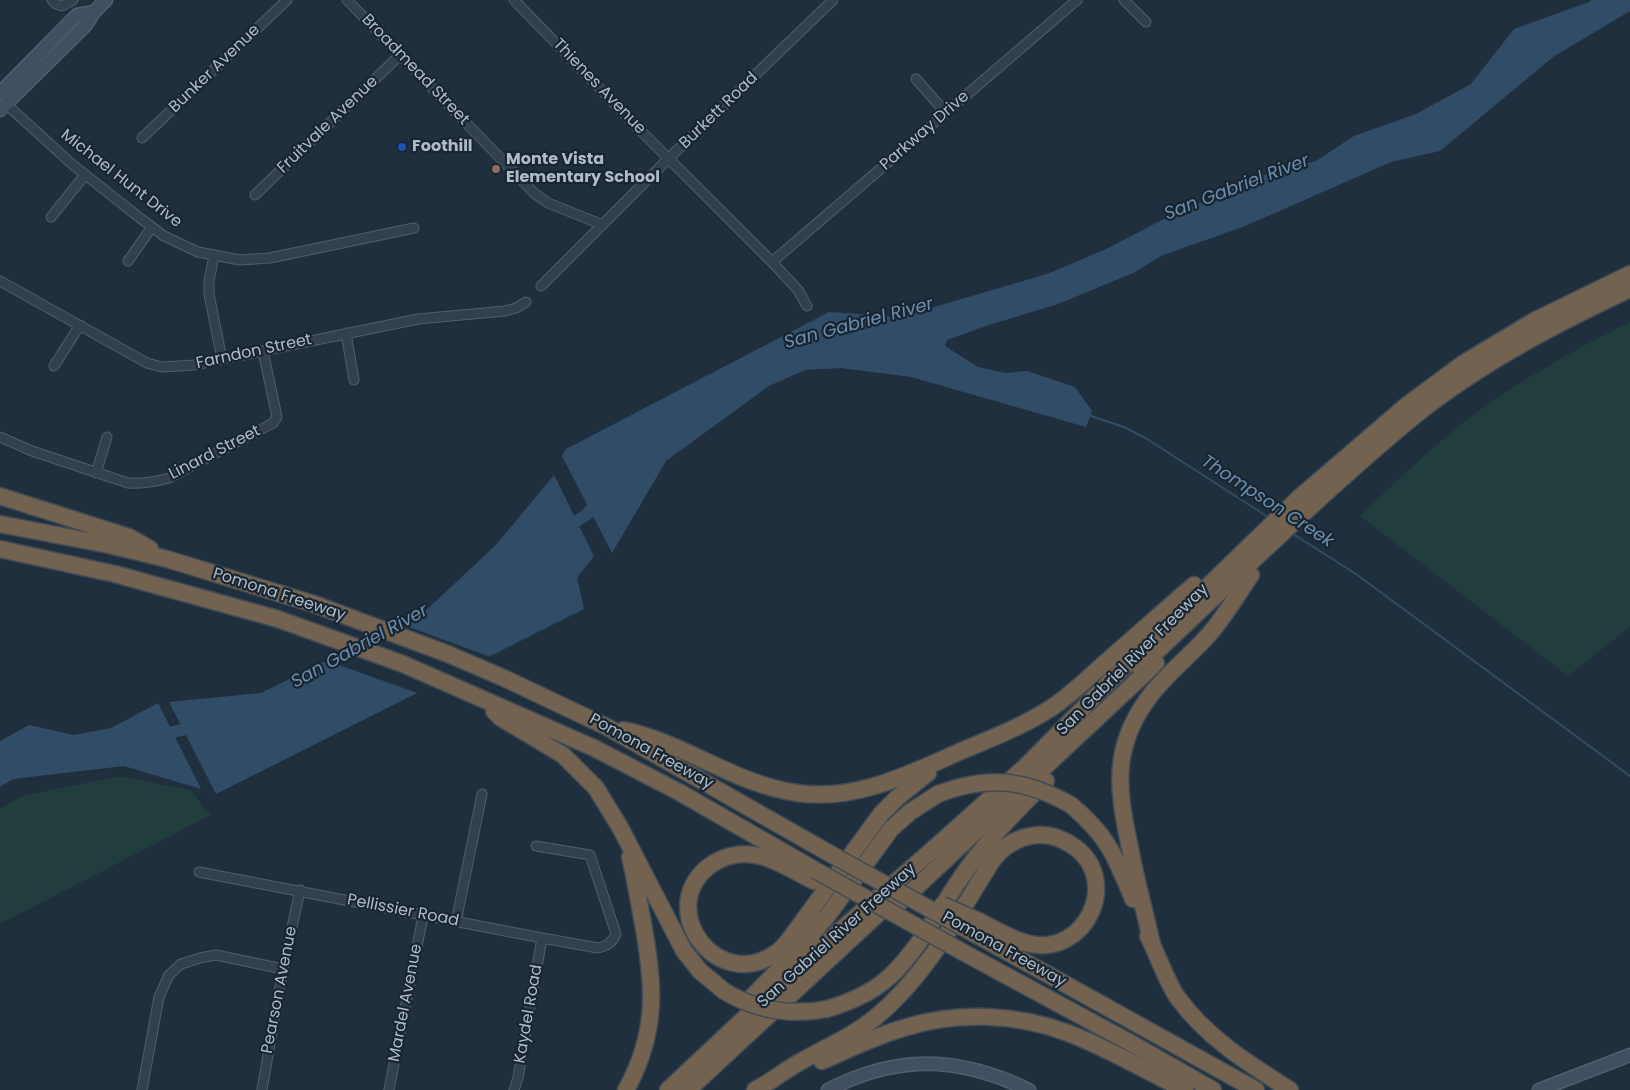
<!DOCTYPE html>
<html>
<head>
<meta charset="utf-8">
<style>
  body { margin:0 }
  canvas { display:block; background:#1f2f3d }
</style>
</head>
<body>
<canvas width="1630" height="1090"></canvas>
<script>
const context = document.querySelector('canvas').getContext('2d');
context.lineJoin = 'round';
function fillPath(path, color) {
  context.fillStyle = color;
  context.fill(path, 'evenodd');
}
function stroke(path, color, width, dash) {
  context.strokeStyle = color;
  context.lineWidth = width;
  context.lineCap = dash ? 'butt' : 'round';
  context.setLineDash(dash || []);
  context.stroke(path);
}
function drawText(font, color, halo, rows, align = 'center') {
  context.font = font + ' Poppins,sans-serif';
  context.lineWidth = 4.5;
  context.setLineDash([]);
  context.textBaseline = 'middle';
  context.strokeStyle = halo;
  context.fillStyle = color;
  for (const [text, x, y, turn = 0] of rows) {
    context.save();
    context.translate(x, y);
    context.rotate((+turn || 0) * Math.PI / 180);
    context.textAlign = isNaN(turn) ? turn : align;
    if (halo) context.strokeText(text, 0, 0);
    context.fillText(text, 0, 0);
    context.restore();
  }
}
const green = new Path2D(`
  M1630,322V627L1568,676L1360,516C1397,481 1433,445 1473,415C1522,379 1576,349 1630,322Z
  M120,776L190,790L211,815L0,924V809L22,796Z`);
const water = new Path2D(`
  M1591,0H1630V11L1553,57L1440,151L1391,162L1243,227L1163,255L1133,273L1058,304L989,325L947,340L945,346L978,367L1005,373L1027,371L1075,387L1092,411L1086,427L911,377L841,368L805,370L769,386L666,461L612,553L562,456L566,449L829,312L900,317L1047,274L1106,249L1168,217L1261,176L1316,161L1354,136L1416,114L1471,84L1514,29L1589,2Z
  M554,475L594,556L577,578L584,609L216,794L169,702L261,693L423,613L496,545Z
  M158,703L201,789L124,766L13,779L0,787V741L29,725L74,735L111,728Z`);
const pier = new Path2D(`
  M398,623L493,658L420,694L325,660Z`);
const stream = new Path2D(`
  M1088,415L1124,427L1147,439L1268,517
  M1293,534L1356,574L1630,776`);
const river = new Path2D(`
  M563,530L586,515L601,498
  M155,736L199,726`);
const street = new Path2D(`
  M52,0L56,4L62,6L73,0
  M347,0L534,193L548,203L603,225
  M514,0L636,126L772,262L798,290L807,306
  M1124,0L1146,22
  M916,79L946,113
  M6,104L73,165L140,218L164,236L198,252L240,260L270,258L414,228
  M142,138L287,0
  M255,195L401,54
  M51,217L85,175
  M214,256L209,281V294L222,359
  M128,261L152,227
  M772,262L1077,0
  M0,281L147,363L162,367L194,365L418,319L505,311L516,308L526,302
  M541,286L669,158L833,0
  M346,333L354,380
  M54,366L80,325
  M0,437L32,451L128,483C143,484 155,482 169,478L273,423L277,417L263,351
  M96,473L107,437
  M199,872L542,938L598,948C607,946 612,943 616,934L590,855L536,846
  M456,922L482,794
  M142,1090L159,997L169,975L181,964L200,958L216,955L283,969
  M262,1090L283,969L300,890
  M389,1090L423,916
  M514,1090L518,1078L542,938`);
const secondary = new Path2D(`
  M0,93L77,15L94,12
  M0,110L86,25L94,12L106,0
  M828,1090C898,1054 958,1056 1029,1090
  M1539,1090L1630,1055`);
const highway = new Path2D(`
  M0,496L129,537L150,549
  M0,524L109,545L167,559L314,604L448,654L506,679L607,727L827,852
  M0,549L115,574L278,619L403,664L594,748L679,792L815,870
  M1140,667C1203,608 1266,547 1330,489C1363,460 1395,430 1431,403C1492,357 1560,322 1630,289
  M494,711L501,718L563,755L596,788L621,829L684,951L700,971L724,991
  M624,730C685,743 734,784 797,793C857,802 913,772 966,749C995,737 1025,725 1051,708C1071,695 1089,677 1106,662C1136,636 1165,610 1194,585
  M1071,805C1108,836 1115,856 1133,899
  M814,881C795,872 776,859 755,855C738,852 721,857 708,867C655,911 719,994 776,953C781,950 785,944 789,940L881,814L898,797L928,773
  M896,906L1156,663
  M973,933L1256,1090
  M1148,936C1157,953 1167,983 1178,998C1207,1038 1249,1064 1290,1090
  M1152,944C1145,912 1136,881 1130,848C1118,792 1111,750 1147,700C1165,674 1192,655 1212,631C1226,614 1238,594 1251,575
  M970,956L1129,1042L1213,1090
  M752,997L800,948L828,915L891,829L910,812L938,794
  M827,1009C847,1003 865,996 882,983C918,955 942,902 970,865C993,834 1019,808 1046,781
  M822,1061C850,1049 877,1035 907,1027C958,1011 1018,1014 1068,1033C1108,1048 1146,1071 1185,1090
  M626,1090C659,1030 654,983 642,918C638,898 635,877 630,857
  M668,1090L802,964L930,852L1025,767L1112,679L1300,497L1406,406L1464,363L1534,321L1630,274
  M688,1090L893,900
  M755,1090C771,1082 785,1070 800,1062C826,1047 853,1036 876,1017C926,976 958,915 992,861C1003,846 1017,837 1037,835C1051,834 1064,839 1076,848C1120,882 1086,955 1031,944C1013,941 995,929 979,921`);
const highwayBridge = new Path2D(`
  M938,794C987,775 1025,779 1071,805
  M827,852L973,933
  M815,870L970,956
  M942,905L979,921
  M724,991C757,1011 790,1016 827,1009`);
const markers = [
  [402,147,5,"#1a4fb4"],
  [496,169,5,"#8d6e63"]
];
const streetNames = [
  ["Bunker Avenue",215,69,-44],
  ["Broadmead Street",415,70,46],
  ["Thienes Avenue",599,87,46],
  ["Burkett Road",719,111,-44],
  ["Fruitvale Avenue",328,125,-44],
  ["Parkway Drive",925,131,-41],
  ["Michael Hunt Drive",121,179,38],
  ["Farndon Street",254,352,-12],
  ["Linard Street",215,453,-27],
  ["Pomona Freeway",279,595,18],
  ["San Gabriel River Freeway",1133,660,-45],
  ["Pomona Freeway",651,752,29],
  ["Pellissier Road",403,911,11],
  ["San Gabriel River Freeway",837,936,-42],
  ["Pomona Freeway",1004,950,29],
  ["Pearson Avenue",280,990,-79],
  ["Mardel Avenue",406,1003,-79],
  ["Kaydel Road",529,1014,-80]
];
const poiNames = [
  ["Foothill",412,147],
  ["Monte Vista",506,160],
  ["Elementary School",506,178]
];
const waterNames = [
  ["San Gabriel River",1237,188,-21],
  ["San Gabriel River",859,324,-15],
  ["Thompson Creek",1267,502,33],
  ["San Gabriel River",360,647,-29]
];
fillPath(green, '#213d3d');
fillPath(water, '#314c66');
fillPath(pier, '#1f2f3d');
stroke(stream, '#314c66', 2);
stroke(river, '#314c66', 12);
stroke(street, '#515e6a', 11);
stroke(secondary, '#515e6a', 15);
stroke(highway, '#3e4b57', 19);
stroke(street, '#33404d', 9);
stroke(secondary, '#414f60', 12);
stroke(highway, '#73624f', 16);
stroke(highwayBridge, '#3e4b57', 19, []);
stroke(highwayBridge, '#73624f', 16);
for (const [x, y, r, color] of markers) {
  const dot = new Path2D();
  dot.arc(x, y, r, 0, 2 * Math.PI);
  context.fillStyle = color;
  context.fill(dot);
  stroke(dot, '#192531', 2);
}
drawText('16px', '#aebbc9', '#192531', streetNames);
drawText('bold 16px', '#aebbc9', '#192531', poiNames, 'left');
drawText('italic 18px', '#6b8fb0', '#192531', waterNames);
</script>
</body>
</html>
